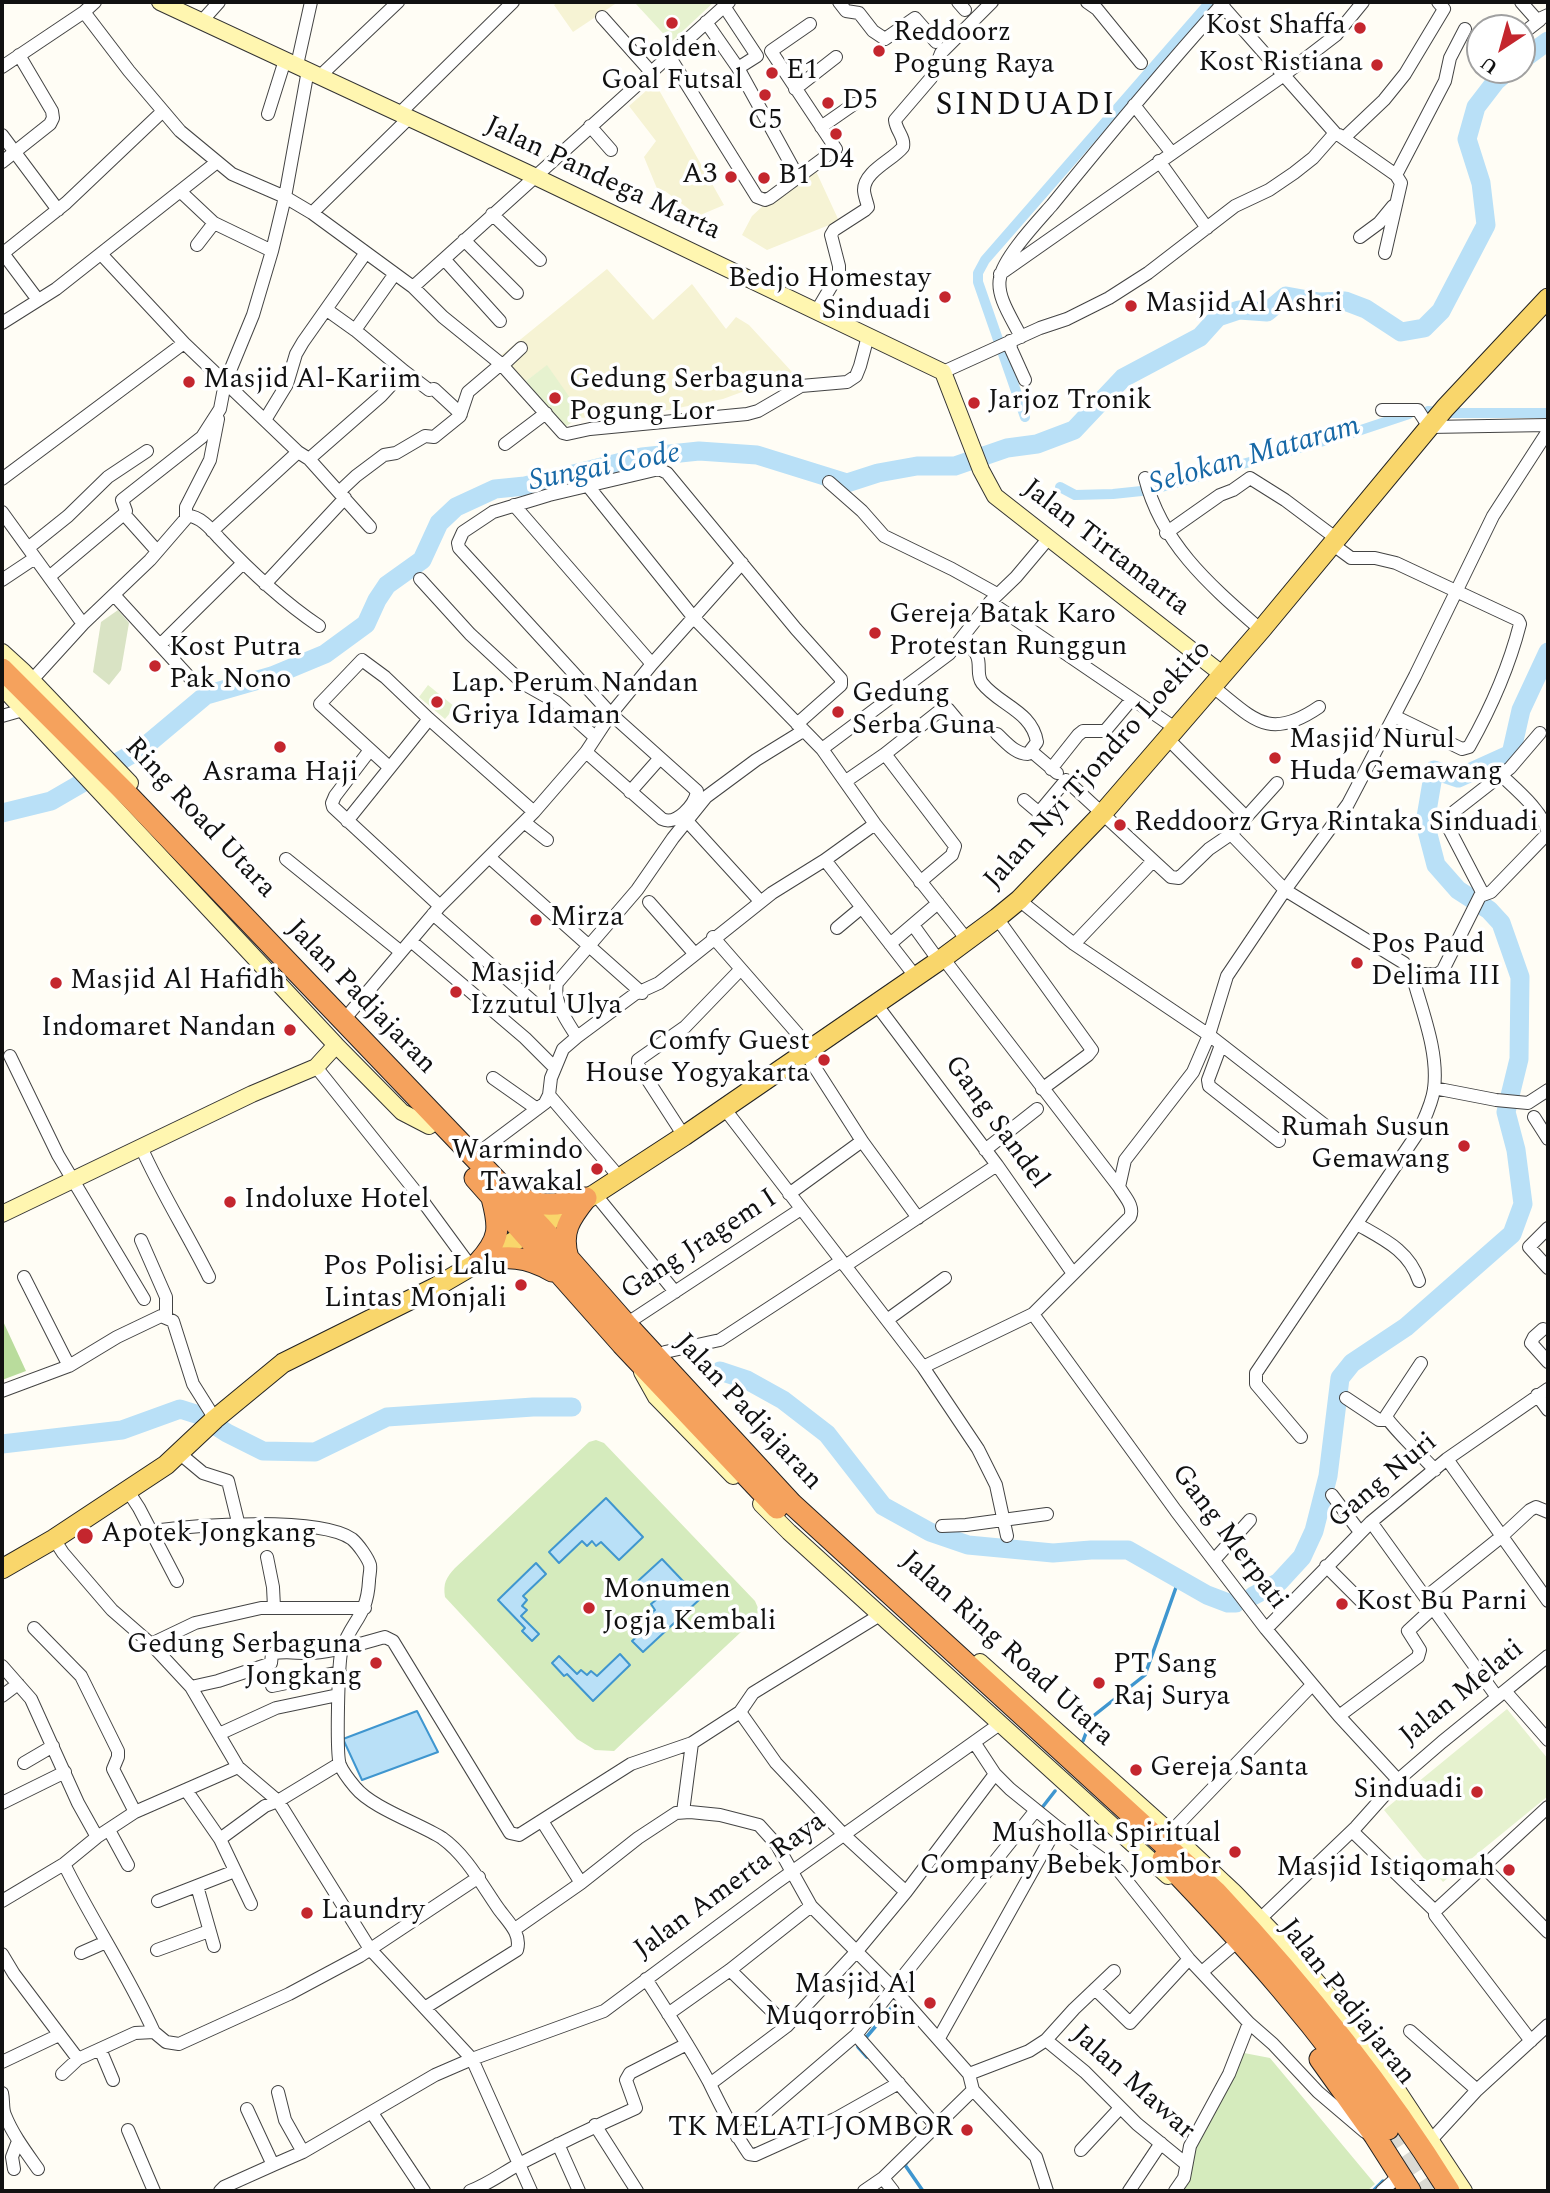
<!DOCTYPE html>
<html>
<head>
<meta charset="utf-8">
<style>
  body { margin:0 }
  #map { position:relative; width:1550px; height:2193px; overflow:hidden; background:#fffdf5; font-family:Spectral,serif }
  canvas { display:block }
  .frame { position:absolute; inset:0; border:4px solid #111; pointer-events:none }
  .north { position:absolute; left:1466px; top:14px; width:70px; height:70px; box-sizing:border-box; background:#fff; border:2px solid #a0a0a0; border-radius:50%; rotate:216deg; font-size:19px; font-weight:700; line-height:28px; text-align:center; color:#111 }
  .north::after { content:''; display:block; margin:auto; width:24px; height:32px; background:#c4262e; clip-path:polygon(50% 0,100% 100%,50% 72%,0 100%) }
</style>
</head>
<body>
<div id="map">
<canvas width="1550" height="2193"></canvas>
<div class="frame"></div>
<div class="north">U</div>
</div>
<script>
const context = document.querySelector('canvas').getContext('2d');
context.lineJoin = 'round';
function fillPath(path, color) {
  context.fillStyle = color;
  context.fill(path, 'evenodd');
}
function stroke(path, color, width, dash) {
  context.strokeStyle = color;
  context.lineWidth = width;
  context.lineCap = dash ? 'butt' : 'round';
  context.setLineDash(dash || []);
  context.stroke(path);
}
function drawText(font, color, halo, rows, align = 'center') {
  context.font = font + ' Spectral,serif';
  context.lineWidth = 7;
  context.setLineDash([]);
  context.textBaseline = 'middle';
  context.strokeStyle = halo;
  context.fillStyle = color;
  for (const [text, x, y, turn = 0] of rows) {
    context.save();
    context.translate(x, y);
    context.rotate((+turn || 0) * Math.PI / 180);
    context.textAlign = isNaN(turn) ? turn : align;
    if (halo) context.strokeText(text, 0, 0);
    context.fillText(text, 0, 0);
    context.restore();
  }
}
const farmland = new Path2D(`
  M558,2H618L573,32L554,5Z
  M655,83L724,205L698,216L665,191H658L644,157L656,141L629,106Z
  M814,167L839,221L767,250L742,235L752,216L765,204Z
  M607,269L653,320L692,284L726,329L736,317L749,325L793,373L723,399L658,412L579,418L547,366L526,381L494,361Z`);
const green = new Path2D(`
  M596,1440L604,1443L755,1601L758,1608L757,1617L614,1751L595,1750L577,1739L445,1597C443,1583 446,1578 455,1568L589,1442Z
  M1244,2053L1270,2058L1375,2184L1367,2191H1179L1194,2150Z`);
const forest = new Path2D(`
  M2,1319L26,1371L2,1380Z`);
const cemetery = new Path2D(`
  M118,610L129,623L121,670L109,685L93,672L101,622Z`);
const pitch = new Path2D(`
  M639,2H714L671,42L636,4Z
  M547,365L582,415L564,428L526,381Z
  M428,685L455,707L445,719L419,697Z
  M1507,1709L1548,1759V1796L1443,1882L1384,1810Z`);
const water = new Path2D(`
  M606,1498L643,1537L619,1560L601,1542L596,1546L592,1541L587,1546L582,1541L559,1563L549,1552Z
  M662,1559L700,1599L643,1652L632,1641L655,1620L650,1614L655,1610L651,1604L656,1600L638,1581Z
  M536,1563L546,1574L523,1596L527,1600L522,1606L527,1610L521,1616L539,1634L532,1641L522,1631L525,1628L498,1600Z
  M620,1654L630,1665L593,1701L567,1674L564,1676L552,1663L559,1656L577,1674L581,1670L587,1675L591,1671L597,1676Z
  M417,1711L438,1752L362,1780L343,1739Z`);
const stream = new Path2D(`
  M1083,1741L1092,1717L1145,1675L1179,1579
  M1041,1809L1055,1791
  M867,2057L858,2047L892,2007
  M908,2161L905,2165L923,2191
  M1373,2191L1383,2181`);
const canal = new Path2D(`
  M1428,411L1448,413H1548
  M1025,417L978,282V273L985,260L1210,2
  M1060,487L1075,495L1113,494L1151,490L1352,433L1409,414`);
const river = new Path2D(`
  M1522,60L1548,41
  M2,813L51,801L144,747L206,695L272,676L325,654L366,624L377,600L387,585L422,560L439,523L456,507L495,489L525,486L642,457L699,451L757,455L847,483L878,473L917,466H955L1007,448L1037,444L1074,430L1123,378L1200,337L1218,317L1239,310L1267,312L1286,296L1319,302L1345,301L1366,309L1401,332L1424,328L1441,311L1486,225L1481,183L1467,139L1476,107L1496,81L1509,70
  M720,1371L747,1380L783,1400L827,1434L883,1506L930,1532L968,1545L1053,1553L1091,1550H1128L1207,1595L1228,1603H1236
  M2,1444L122,1430L180,1409L199,1415L227,1433L263,1451L315,1452L387,1417L533,1407H572
  M1253,1596L1279,1582L1302,1557L1314,1531L1328,1476L1340,1378L1352,1363L1406,1327L1512,1234L1523,1204L1516,1150L1506,1112L1519,1059L1520,977L1501,923L1489,910L1458,890L1436,865L1425,823L1434,770L1458,778L1511,754L1521,710L1548,652`);
const highwayTunnel = new Path2D(`
  M1388,2129L1429,2191`);
const street = new Path2D(`
  M839,2L846,11L859,13L873,31L885,39L915,18L936,42
  M958,2L965,10
  M1087,2L1097,9L1141,63
  M1521,2L1537,20L1548,15
  M724,6L757,56L738,68
  M84,12L129,71L180,131L232,174L285,197L312,213L413,287L443,317L501,364L563,433L567,434L590,429L747,414L758,411L801,386L847,382L856,376L860,366L868,336
  M602,17L651,72
  M202,21L219,2
  M706,22L738,68L798,177
  M1522,34L1540,20
  M669,56L757,197L765,200L770,198L836,149L771,51L810,24
  M297,65L311,2
  M2,67L84,12L95,2
  M320,76L398,2
  M795,89L836,57
  M1134,105L1171,152
  M400,113L513,2
  M268,114L285,60
  M590,126L611,150
  M821,127L854,104
  M2,135L58,210
  M1339,135L1396,175L1401,183L1385,253
  M1344,138L1384,100L1405,74L1444,9L1438,2
  M1159,161L1207,228
  M2,162L50,124L53,118L52,111L19,55
  M1396,175L1445,81L1450,58L1465,29
  M181,192L214,223L272,251
  M312,213L409,118
  M492,214L540,260
  M1360,237L1379,223L1393,206
  M464,240L517,293
  M197,245L214,223
  M2,252L38,300
  M2,254L66,203L163,111
  M101,254L184,343L298,452
  M444,259L500,321
  M1000,274L1284,75L1336,35L1363,2
  M413,287L729,2
  M327,310L355,330
  M816,312L839,273V266L831,235L834,230L865,210L868,207C867,202 864,195 864,190C864,171 893,160 903,147C905,137 896,131 895,120L931,78L941,53L992,2
  M2,323L56,289L217,162
  M1021,337C1013,320 996,297 1000,278C1003,258 1038,221 1052,205C1108,136 1165,68 1224,2
  M1010,341L1011,349L1025,380
  M503,365L521,348
  M404,371L429,390L434,389L461,414
  M943,372L1040,328L1067,319L1109,298L1148,273L1235,206L1269,190L1294,173L1313,158L1335,133L1219,2
  M1382,410H1418L1429,427L1548,425
  M265,420L287,384L296,354L303,342L365,254
  M505,444L546,413
  M309,459L370,527
  M1145,478C1162,545 1211,586 1261,630
  M2,479L184,343
  M829,482L862,511L884,536L952,569L997,594
  M588,486L694,618L822,749L875,824L968,941
  M339,492L356,476L384,455L396,453L425,436L434,437L460,416L468,392L501,364
  M514,505L652,664
  M2,512L83,624
  M124,514L157,551
  M186,518V507L210,460L218,419
  M212,531L298,452L309,459L381,396L404,371L355,330L394,275
  M1166,533L1220,495L1233,490L1250,478L1285,500L1337,539
  M1332,544L1351,558H1375L1396,563L1518,620L1520,624C1509,667 1491,708 1469,747L1462,749L1394,716
  M28,548L68,516L108,477L147,451
  M49,577L124,514L126,511L122,500L202,437L220,409L225,383L253,315L272,251L285,197L308,70
  M420,579L470,634L524,684L556,702L595,737
  M2,580L35,558
  M265,584L345,498
  M114,595L191,679
  M990,602L1175,728
  M961,640C966,645 975,649 977,656C981,665 976,675 982,683C999,705 1032,711 1037,742L1028,754C1015,754 1006,742 997,734
  M160,645L243,563
  M32,680L83,624L150,560L188,516C200,516 211,529 219,538C250,571 282,601 319,626
  M1212,686C1253,718 1268,742 1319,707
  M2,716L30,708
  M1167,738L1246,817
  M822,749L949,654L990,602L1016,577L1048,539
  M370,750L335,796L332,803L333,807L440,906
  M1031,751L1057,773
  M586,752L662,819C676,826 695,805 697,791L611,714L459,548L458,543L463,532L493,512L549,495L659,469L667,473L796,629L841,679V685L797,724
  M885,754L942,709H948L963,727
  M389,767L320,704L362,660L385,677L429,719L534,812
  M1051,769L1078,735L1083,731H1105L1132,699
  M1501,775C1519,792 1541,810 1548,832
  M846,781L885,754L955,846L952,855L920,882
  M630,792L660,758
  M1024,800L1037,811L1041,810L1066,780L1171,877L1179,878L1209,849L1231,834L1277,783
  M347,821L429,719
  M687,821L760,901
  M524,822L547,840
  M1231,834L1285,890L1404,963L1412,974C1421,1009 1439,1051 1434,1089C1432,1104 1425,1117 1419,1131L1256,1373V1384L1301,1437
  M489,857L642,993
  M286,859L401,952
  M825,860L915,976
  M1483,894L1445,821L1446,818L1510,768L1540,733
  M1019,900L1074,944L1209,1035L1331,1130
  M649,902L694,953
  M433,914L539,1007
  M997,918L1092,1050L1088,1055L1042,1089
  M913,925L939,961
  M837,928L861,908
  M713,937L810,1048
  M411,941L525,1038L555,1068
  M890,944L938,903
  M1074,944L1153,861
  M943,958L1119,1187
  M1412,974H1438L1443,970L1480,896L1491,892L1548,833
  M876,1004L997,1165L1072,1272
  M348,1015L440,906L534,812L586,752L611,714L652,664L742,563
  M577,1037C567,1021 553,1003 557,983L637,890L673,838L706,797L756,760L803,731
  M1221,1045L1208,1080L1209,1086L1279,1141
  M805,1052L862,1141
  M10,1056L58,1155L144,1299
  M316,1067L416,1192L471,1267
  M493,1078L537,1109
  M1434,1088L1496,1100L1528,1103L1548,1090
  M549,1095L620,1178
  M724,1108L923,1367L978,1449L996,1485L1007,1536
  M1534,1117L1548,1139
  M684,1136L638,1065V1060L685,1027L740,970
  M141,1147C161,1192 187,1233 209,1277
  M985,1150L1037,1109
  M473,1157L545,1103L549,1095L551,1078L563,1049L577,1037L635,994L659,983L772,893L825,860L875,824
  M595,1194L675,1292
  M789,1194L862,1141L918,1218
  M1357,1224C1383,1239 1409,1250 1419,1281
  M1548,1228L1529,1247L1548,1268
  M141,1240L166,1297V1316
  M845,1266L997,1165
  M24,1277L69,1366
  M1033,1314L1176,1511L1266,1629L1339,1716L1398,1780
  M887,1320L945,1278
  M626,1324L801,1209
  M1543,1329L1534,1337L1531,1343L1548,1362
  M659,1356L665,1352L720,1340L841,1261
  M1421,1363L1386,1416C1388,1423 1426,1460 1435,1470
  M923,1367L1033,1314L1130,1217C1135,1206 1124,1196 1119,1187L1125,1160L1193,1072L1209,1035L1227,976L1285,890L1348,804L1415,676L1493,516L1548,431
  M2,1391L69,1366L117,1337L161,1316L173,1321L193,1384L215,1419
  M1537,1395L1548,1410
  M1346,1398L1379,1420H1386
  M179,1453L203,1473L228,1481L239,1526
  M1447,1459L1548,1601
  M128,1491L139,1508L177,1581
  M1332,1495L1360,1532
  M1371,1522L1497,1697
  M942,1526L966,1525L1047,1514
  M152,1531C194,1525 318,1516 352,1539C358,1544 368,1558 370,1565C371,1570 369,1576 369,1581C367,1617 352,1620 342,1649C338,1660 336,1755 340,1765C343,1772 350,1781 355,1787C372,1808 418,1823 442,1838C466,1855 482,1885 498,1908C507,1921 522,1933 517,1950L426,2007
  M54,1539L63,1553L112,1610L151,1644L191,1687L238,1767L278,1801L370,1949L472,2059L531,2191
  M267,1557L273,1587L274,1607
  M1214,1560L1250,1520
  M1326,1566L1361,1601
  M1426,1597L1501,1537L1530,1510L1536,1507L1548,1512
  M880,1615L753,1693L740,1712L776,1763L844,1835L906,1892
  M34,1628L81,1676L118,1751V1757L113,1769L135,1812
  M1266,1629L1371,1522L1447,1459L1548,1389
  M151,1644L195,1623L261,1608H365
  M2,1666L31,1699L78,1803L97,1837
  M272,1686L340,1672
  M191,1687L218,1681L269,1664L271,1663L272,1654C285,1650 299,1654 312,1653C338,1651 360,1644 385,1637L393,1641L510,1833L519,1835L631,1764L692,1743
  M1505,1691L1548,1740
  M2,1696L18,1684
  M1339,1716L1418,1657L1420,1650L1408,1631L1433,1608
  M219,1734L276,1708L338,1695
  M974,1742L995,1774L1010,1789L1057,1827L1119,1871L1189,1959L1249,2023L1229,2074L1190,2146L1184,2178L1175,2191
  M24,1763L53,1746
  M186,1790L220,1839L251,1904
  M2,1803L65,1772
  M683,1812L692,1743L740,1712
  M542,1821L581,1883L638,1838L676,1813L690,1812L720,1815L759,1825L777,1845L811,1906L893,1988L969,2074
  M109,1830L128,1865
  M1352,1831L1435,1911
  M220,1839L265,1806L278,1801L339,1764
  M1164,1839L1312,1685
  M64,1864C92,1921 128,1974 154,2032
  M1483,1866L1548,1932
  M197,1886L214,1946
  M2,1901L64,1864L97,1837L135,1812L238,1767
  M158,1901L235,1871
  M1261,1918L1356,1827L1398,1780L1442,1742L1548,1656
  M515,1929L581,1883
  M157,1950L209,1931
  M81,1953L106,1942
  M2,1954L14,1974L78,2059L135,2033L154,2032L166,2042L179,2044L289,1994L360,1956L479,1877
  M730,1970L787,2026
  M1202,1972L1239,1940
  M646,1979C668,2013 690,2047 709,2082C721,2107 733,2131 749,2154L755,2155L835,2119L899,2083
  M1095,1989L1130,2023L1189,1959
  M668,2014L730,1970L811,1906
  M1249,2023L1273,2044L1318,2092L1365,2132
  M1410,2031L1477,2090
  M856,2035L937,2127
  M939,2038L1057,1827
  M1046,2040L1085,2072L1137,2124L1186,2164
  M1531,2041L1435,1915V1911L1548,1807
  M100,2049L113,2080
  M2,2062L59,2035
  M62,2074L78,2059
  M710,2084L787,2026L857,1951L906,1892L995,1774
  M973,2090L1036,2157L1047,2191
  M278,2092L285,2120L303,2152
  M2,2093C4,2101 2,2108 5,2115C13,2135 26,2152 38,2169
  M372,2113L424,2191
  M595,2125L637,2191
  M128,2130L154,2191
  M737,2137L856,2035L1036,1810
  M1431,2140L1477,2090L1548,2025
  M558,2144L579,2191
  M1081,2150L1120,2108
  M273,2165L303,2152L435,2075L472,2059L604,2011L776,1883L1001,1723
  M14,2169L12,2157L18,2141
  M883,2178L893,2191
  M220,2191L224,2187L273,2165L247,2109
  M470,2191C489,2184 504,2172 523,2162C560,2143 598,2125 636,2108L626,2080L630,2073L687,2044
  M864,2191L883,2178L973,2090L969,2074L1029,2051L1046,2040L1074,2009L1114,1971
  M1129,2191L1161,2143
  M1382,2191L1400,2175`);
const secondary = new Path2D(`
  M160,2L534,176L943,372L981,470L995,496L1222,674
  M2,652L24,672L130,783
  M2,687L336,1045L402,1112L429,1126
  M2,1214L252,1094L316,1067L336,1045
  M642,1372L656,1397L733,1476
  M761,1504L789,1532L1168,1876
  M980,1662L1171,1833L1234,1892L1290,1950L1357,2029L1464,2191`);
const primary = new Path2D(`
  M2,1569L54,1539L166,1465L215,1419L283,1363L434,1288L595,1194L684,1136L943,958L997,918L1019,900L1102,814L1261,630L1445,408L1548,298`);
const highway = new Path2D(`
  M2,669L125,792L540,1226L626,1324L792,1504L1216,1892C1303,1985 1382,2083 1449,2191
  M475,1178L622,1344L777,1508
  M514,1194C538,1209 560,1205 586,1198
  M568,1258C560,1232 570,1218 586,1198
  M479,1262C506,1255 527,1256 552,1271
  M479,1262C500,1239 500,1228 492,1198
  M1163,1859C1245,1944 1322,2031 1388,2129
  M1320,2059L1375,2136L1410,2191`);
const markers = [
  [672,23,7,"#c4262e"],
  [1360,28,7,"#c4262e"],
  [879,51,7,"#c4262e"],
  [1377,65,7,"#c4262e"],
  [772,73,7,"#c4262e"],
  [765,95,7,"#c4262e"],
  [828,103,7,"#c4262e"],
  [836,134,7,"#c4262e"],
  [731,177,7,"#c4262e"],
  [764,178,7,"#c4262e"],
  [945,297,7,"#c4262e"],
  [1131,306,7,"#c4262e"],
  [189,382,7,"#c4262e"],
  [555,398,7,"#c4262e"],
  [974,403,7,"#c4262e"],
  [875,633,7,"#c4262e"],
  [155,666,7,"#c4262e"],
  [437,702,7,"#c4262e"],
  [838,712,7,"#c4262e"],
  [280,747,7,"#c4262e"],
  [1275,758,7,"#c4262e"],
  [1120,825,7,"#c4262e"],
  [536,920,7,"#c4262e"],
  [1357,963,7,"#c4262e"],
  [56,983,7,"#c4262e"],
  [456,992,7,"#c4262e"],
  [290,1030,7,"#c4262e"],
  [824,1060,7,"#c4262e"],
  [1464,1146,7,"#c4262e"],
  [597,1169,7,"#c4262e"],
  [230,1202,7,"#c4262e"],
  [521,1285,7,"#c4262e"],
  [85,1536,9,"#c4262e"],
  [1342,1604,7,"#c4262e"],
  [589,1608,7,"#c4262e"],
  [376,1663,7,"#c4262e"],
  [1099,1683,7,"#c4262e"],
  [1136,1770,7,"#c4262e"],
  [1477,1792,7,"#c4262e"],
  [1235,1852,7,"#c4262e"],
  [1509,1870,7,"#c4262e"],
  [307,1913,7,"#c4262e"],
  [930,2003,7,"#c4262e"],
  [967,2130,7,"#c4262e"]
];
const poiNames = [
  ["Kost Shaffa",1346,28,"right"],
  ["Reddoorz",893,35],
  ["Pogung Raya",893,67],
  ["Golden",672,51,"center"],
  ["Goal Futsal",672,83,"center"],
  ["Kost Ristiana",1363,65,"right"],
  ["E1",786,73],
  ["D5",842,103],
  ["C5",765,123,"center"],
  ["D4",836,162,"center"],
  ["A3",717,177,"right"],
  ["B1",778,178],
  ["Bedjo Homestay",931,281,"right"],
  ["Sinduadi",931,313,"right"],
  ["Masjid Al Ashri",1145,306],
  ["Masjid Al-Kariim",203,382],
  ["Gedung Serbaguna",569,382],
  ["Pogung Lor",569,414],
  ["Jarjoz Tronik",988,403],
  ["Gereja Batak Karo",889,617],
  ["Protestan Runggun",889,649],
  ["Kost Putra",169,650],
  ["Pak Nono",169,682],
  ["Lap. Perum Nandan",451,686],
  ["Griya Idaman",451,718],
  ["Gedung",852,696],
  ["Serba Guna",852,728],
  ["Masjid Nurul",1289,742],
  ["Huda Gemawang",1289,774],
  ["Asrama Haji",280,775,"center"],
  ["Reddoorz Grya Rintaka Sinduadi",1134,825],
  ["Mirza",550,920],
  ["Pos Paud",1371,947],
  ["Delima III",1371,979],
  ["Masjid",470,976],
  ["Izzutul Ulya",470,1008],
  ["Masjid Al Hafidh",70,983],
  ["Indomaret Nandan",276,1030,"right"],
  ["Comfy Guest",810,1044,"right"],
  ["House Yogyakarta",810,1076,"right"],
  ["Rumah Susun",1450,1130,"right"],
  ["Gemawang",1450,1162,"right"],
  ["Warmindo",583,1153,"right"],
  ["Tawakal",583,1185,"right"],
  ["Indoluxe Hotel",244,1202],
  ["Pos Polisi Lalu",507,1269,"right"],
  ["Lintas Monjali",507,1301,"right"],
  ["Apotek Jongkang",101,1536],
  ["Monumen",603,1592],
  ["Jogja Kembali",603,1624],
  ["Kost Bu Parni",1356,1604],
  ["Gedung Serbaguna",362,1647,"right"],
  ["Jongkang",362,1679,"right"],
  ["PT Sang",1113,1667],
  ["Raj Surya",1113,1699],
  ["Gereja Santa",1150,1770],
  ["Sinduadi",1463,1792,"right"],
  ["Musholla Spiritual",1221,1836,"right"],
  ["Company Bebek Jombor",1221,1868,"right"],
  ["Masjid Istiqomah",1495,1870,"right"],
  ["Laundry",321,1913],
  ["Masjid Al",916,1987,"right"],
  ["Muqorrobin",916,2019,"right"],
  ["TK MELATI JOMBOR",953,2130,"right"]
];
const streetNames = [
  ["Jalan Pandega Marta",602,180,25],
  ["Jalan Tirtamarta",1105,549,38],
  ["Jalan Nyi Tjondro Loekito",1099,766,-48],
  ["Ring Road Utara",199,819,47],
  ["Jalan Padjajaran",360,998,46],
  ["Gang Sandel",995,1123,54],
  ["Gang Jragem I",700,1246,-33],
  ["Jalan Padjajaran",747,1413,47],
  ["Gang Nuri",1384,1482,-40],
  ["Gang Merpati",1228,1538,53],
  ["Jalan Ring Road Utara",1006,1650,42],
  ["Jalan Melati",1463,1694,-39],
  ["Jalan Amerta Raya",731,1887,-36],
  ["Jalan Padjajaran",1346,2003,52],
  ["Jalan Mawar",1132,2084,42]
];
const waterNames = [
  ["Selokan Mataram",1255,457,-16],
  ["Sungai Code",605,469,-11]
];
const quarterNames = [
  ["SINDUADI",1026,108]
];
fillPath(farmland, '#f6f3d4');
fillPath(green, '#d5ebbd');
fillPath(forest, '#b9dc9c');
fillPath(cemetery, '#d9e3c4');
fillPath(pitch, '#e6f2cf');
fillPath(water, '#b9e0f7');
stroke(water, '#3f96cf', 2);
stroke(stream, '#3f96cf', 3.5);
stroke(canal, '#b9e0f7', 10);
stroke(river, '#b9e0f7', 19);
stroke(highwayTunnel, '#dbdad3', 21, [21, 10]);
stroke(street, '#444', 14);
stroke(secondary, '#333', 18);
stroke(primary, '#222', 21);
stroke(highway, '#222', 23);
stroke(street, '#fff', 12);
stroke(secondary, '#fff6b0', 16);
stroke(primary, '#f9d66b', 19);
stroke(highway, '#f5a25d', 21);
for (const [x, y, r, color] of markers) {
  const dot = new Path2D();
  dot.arc(x, y, r, 0, 2 * Math.PI);
  context.fillStyle = color;
  context.fill(dot);
  stroke(dot, '#fff', 2.5);
}
drawText('28px', '#111', '#fff', poiNames, 'left');
drawText('28px', '#111', '#fff', streetNames);
drawText('italic 30px', '#1768a6', '#fff', waterNames);
context.letterSpacing = '2px';
drawText('32px', '#111', '#fff', quarterNames);
context.letterSpacing = '0px';
</script>
</body>
</html>
